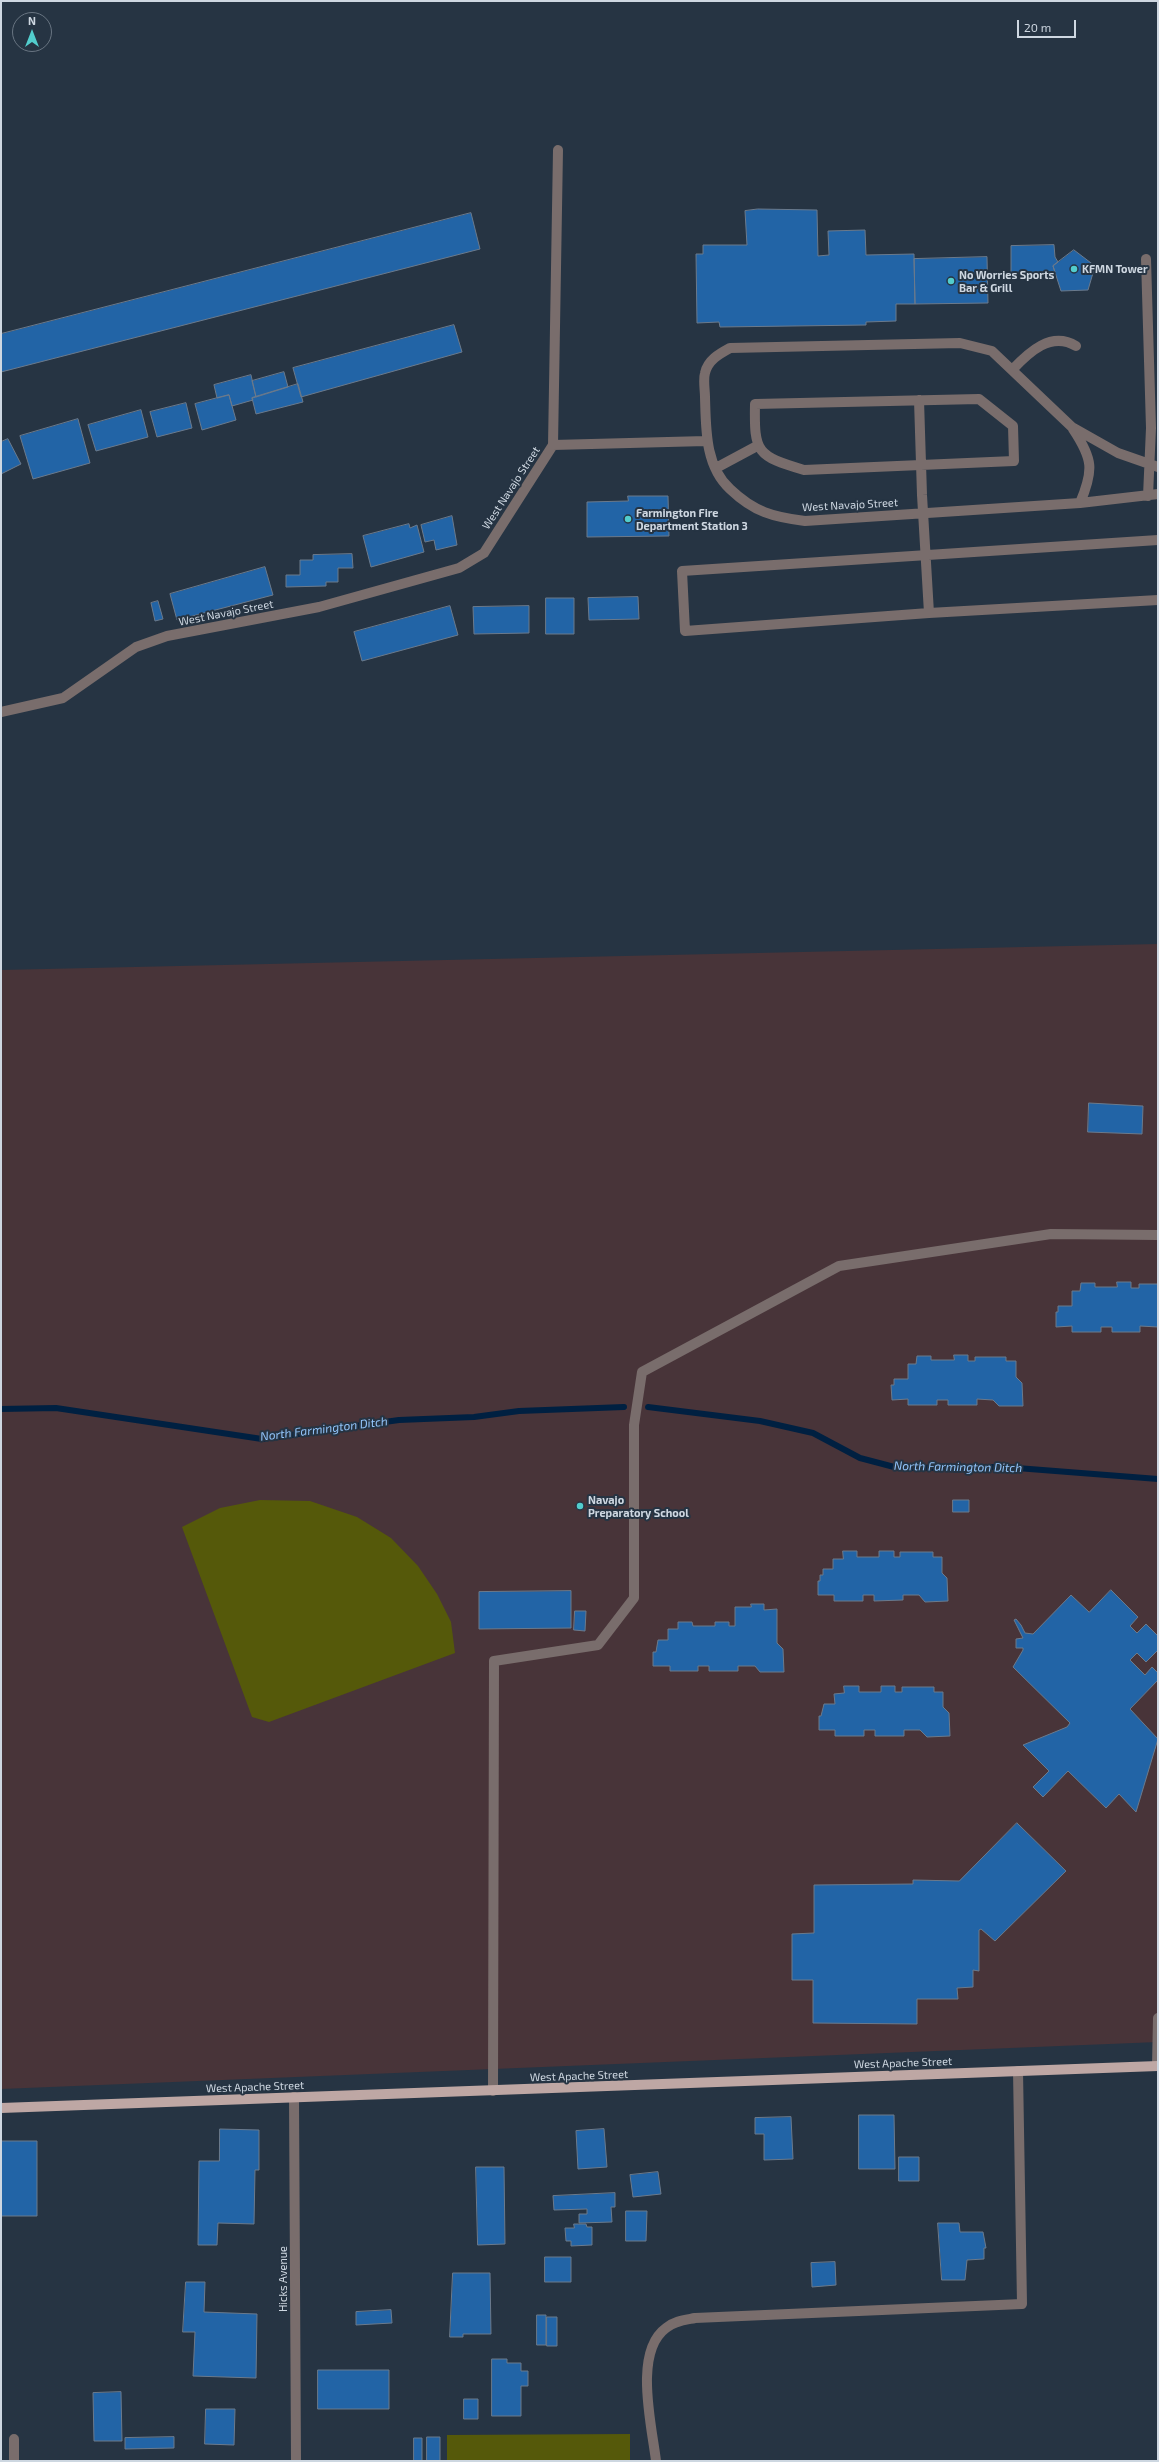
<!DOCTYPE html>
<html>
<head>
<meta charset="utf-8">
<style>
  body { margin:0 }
  #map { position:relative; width:1159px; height:2462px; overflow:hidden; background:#263443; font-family:"Exo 2",sans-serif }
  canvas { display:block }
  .frame { position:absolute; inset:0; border:2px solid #ced7e1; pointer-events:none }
  .north { position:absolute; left:12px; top:12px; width:40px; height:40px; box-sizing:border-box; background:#263443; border:1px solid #697582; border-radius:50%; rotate:0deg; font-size:11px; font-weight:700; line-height:16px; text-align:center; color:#ced7e1 }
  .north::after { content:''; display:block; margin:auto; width:14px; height:18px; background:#52cdcd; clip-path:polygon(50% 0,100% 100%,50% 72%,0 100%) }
  .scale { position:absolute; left:1017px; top:20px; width:59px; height:18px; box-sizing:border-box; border:2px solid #ced7e1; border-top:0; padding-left:5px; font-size:12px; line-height:14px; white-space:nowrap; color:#ced7e1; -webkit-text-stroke:3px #263443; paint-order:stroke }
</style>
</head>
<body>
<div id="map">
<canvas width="1159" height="2462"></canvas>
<div class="frame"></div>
<div class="north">N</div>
<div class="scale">20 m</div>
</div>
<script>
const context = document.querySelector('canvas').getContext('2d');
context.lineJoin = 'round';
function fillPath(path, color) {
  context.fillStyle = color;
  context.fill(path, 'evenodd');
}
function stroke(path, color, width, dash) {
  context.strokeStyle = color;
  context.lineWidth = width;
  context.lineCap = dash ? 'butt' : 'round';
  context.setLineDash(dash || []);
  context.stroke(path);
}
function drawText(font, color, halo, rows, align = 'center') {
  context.font = font + ' "Exo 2",sans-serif';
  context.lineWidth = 4;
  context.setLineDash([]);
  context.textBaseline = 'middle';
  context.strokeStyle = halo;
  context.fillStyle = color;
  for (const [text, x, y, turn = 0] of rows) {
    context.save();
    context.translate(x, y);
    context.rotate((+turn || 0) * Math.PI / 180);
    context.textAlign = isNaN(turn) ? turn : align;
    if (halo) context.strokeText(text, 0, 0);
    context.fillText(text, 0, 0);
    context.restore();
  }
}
const education = new Path2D(`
  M1158,944V2042L1,2089V970Z`);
const green = new Path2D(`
  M260,1500L310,1501L357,1517L391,1538L418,1566L437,1594L451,1622L455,1653L269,1722L252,1717L182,1527L220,1508Z
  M630,2434V2461H447V2435Z`);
const stream = new Path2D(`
  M648,1407L760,1421L813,1433L860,1458L898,1468L1004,1467L1158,1479
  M1,1409L56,1408L262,1439L399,1420L474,1417L519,1411L624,1407`);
const building = new Path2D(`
  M758,209L817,210L818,256L829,255L828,231L865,230L866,255L914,254L915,304H896V321L866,322V325L720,327L719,322L697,323L696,254H703V245H747L745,211Z
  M471,213L480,249L1,372V334Z
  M1054,245L1055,257L1058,262L1053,266L1055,272L1011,273V246Z
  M1074,250L1095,266L1088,290L1061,291L1053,266Z
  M987,257L988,303L915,304L914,259Z
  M454,325L462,352L301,397L293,368Z
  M284,372L288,387L256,397L252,381Z
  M251,375L256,397L252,398L253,400L232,406L229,395L217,398L214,385Z
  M298,384L303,402L256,414L252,398Z
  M229,395L236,420L202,430L195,404Z
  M186,403L192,428L157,437L150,412Z
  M141,410L148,437L96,451L88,425Z
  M78,419L90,463L33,479L20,436Z
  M8,439L21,464L1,474V442Z
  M628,496H668L669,536L587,537V502L628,501Z
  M452,516L457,545L436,550L434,540L425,542L421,525Z
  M409,524L410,528L417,525L424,552L371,567L363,536Z
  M352,554L353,568H338V582H326V586L286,587V575H300V560H313V555Z
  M265,567L273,595L177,620L170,594Z
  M638,597L639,619L589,620L588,598Z
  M546,598H574V634H546Z
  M158,601L163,619L155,621L151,603Z
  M450,606L458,635L362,661L354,632Z
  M529,606V633L474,634L473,607Z
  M1089,1103L1143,1106L1142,1134L1088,1132Z
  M1117,1282H1131V1288H1139V1284H1158V1327L1140,1326V1332H1112V1327H1101V1332H1072V1326L1056,1327V1312H1058V1306H1072V1291H1080L1081,1283H1095V1287H1117Z
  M954,1355H968V1361H975V1357H1006V1361H1016V1377L1022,1383L1023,1406H999L993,1400L977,1399V1405H948V1400H937V1405H908V1399L892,1400L891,1385H894V1379H908V1364H916L917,1356H931V1360H954Z
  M953,1500H969V1512H953Z
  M843,1551H857V1557H879V1551H894V1557H900V1552H933V1557H942V1573L947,1578L948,1601L925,1602L919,1595H903V1600L874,1601V1595H863V1601H834V1595H818V1581H820V1575H823V1569H833V1559H843Z
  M1111,1590L1138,1617L1130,1626L1137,1633L1146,1624L1158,1636V1650L1146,1662L1137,1653L1130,1660L1145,1675L1152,1667L1158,1673V1680L1130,1709L1158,1739L1136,1812L1119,1794L1106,1808L1068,1771L1043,1797L1033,1787L1049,1771L1023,1745L1067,1727L1070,1723L1013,1667L1023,1650V1648H1016V1639L1023,1638L1014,1620L1016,1619L1021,1625L1025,1633L1033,1634L1071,1595L1089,1612Z
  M571,1591V1628L479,1629V1592Z
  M751,1604H764V1610L777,1609V1643L783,1649L784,1672H760L755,1666H738V1671H709V1666H698V1671H670V1666H653V1652H656L658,1640H668V1629H678V1622H692L693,1626H715V1622H729V1626H735V1607H751Z
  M575,1611H586L585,1631L574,1630Z
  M844,1686H859V1692H881V1686H895V1692H902V1687H934V1692H943V1707L949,1713L950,1736L927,1737L920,1730H904V1736H875V1730H864V1736H835V1730H819V1716H821L824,1704H835L834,1694L844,1693Z
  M1017,1823L1066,1871L995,1941L981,1929L979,1930V1971L973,1970V1987L957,1988L958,1999H917V2024L813,2023V1980H792V1934L814,1933V1885L913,1884V1880L959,1881Z
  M859,2115H894L895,2169H859Z
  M791,2117L793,2159L764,2160V2134H755V2118Z
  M220,2129L259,2130V2170H255L254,2224L218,2223L217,2245H198L199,2161H219Z
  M604,2129L607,2167L578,2169L576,2131Z
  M1,2141H37V2216H1Z
  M899,2157H919V2181H899Z
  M476,2167H504L505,2244L478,2245Z
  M658,2172L661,2194L633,2197L630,2175Z
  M615,2193V2207H611L612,2222L579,2223V2214H587V2209L554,2210L553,2196Z
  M626,2211H647L646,2241H626Z
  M938,2223H959L960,2232H983L986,2248H984V2259L967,2260L965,2280H942Z
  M574,2224H586L587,2227H592V2245L571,2246V2241H566L565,2228H574Z
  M545,2257H571V2282H545Z
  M835,2262L836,2285L812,2287L811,2263Z
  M453,2273H490L491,2334H463V2337H450Z
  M186,2282H205L204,2312L257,2314L256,2378L193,2376L195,2332H183Z
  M391,2310L392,2323L356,2325V2312Z
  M537,2315H546V2345H537Z
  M547,2317H557V2346H547Z
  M492,2359H507V2363H521V2371H528V2386H521V2416H492Z
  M318,2370H389V2409H318Z
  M121,2392L122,2441H94L93,2393Z
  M464,2399H478V2419H464Z
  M206,2409H235L234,2445L205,2444Z
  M174,2437V2448L125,2449V2438Z
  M427,2437H440V2461H427Z
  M414,2438H422V2461H414Z`);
const minor = new Path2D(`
  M1146,259L1151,428L1148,496
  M1012,370C1029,352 1051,331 1076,346
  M979,399L1013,426L1014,461L804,470C757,456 754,453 755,404Z
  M919,400L922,495L929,613L1158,600
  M1073,429C1093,459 1094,470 1080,503
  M553,445L558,150
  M553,445L706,441
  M1158,467L1118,453L1072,427L992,351L960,343L730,348C719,354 708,360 705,373C703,380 705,390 705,397C706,429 705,466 730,489C754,512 773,517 805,521L1080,503L1158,494
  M716,468L757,446
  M929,613L685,631L682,571L1158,540
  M1,712L63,698L136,647L167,636L319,607L459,568L484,553L553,445
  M1157,2066L1158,2018
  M493,2091L494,1661L598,1645L634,1598V1425L642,1372L839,1266L1051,1234L1158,1235
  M294,2097L296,2461
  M14,2439V2461
  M656,2461C652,2426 633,2352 666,2328C674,2321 685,2320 695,2318L1022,2304L1018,2071`);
const major = new Path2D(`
  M1,2108L1158,2066`);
const markers = [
  [1074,269,4,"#52cdcd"],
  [951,281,4,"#52cdcd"],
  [628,519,4,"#52cdcd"],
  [580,1506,4,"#52cdcd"]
];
const poiNames = [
  ["KFMN Tower",1082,269],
  ["No Worries Sports",959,275],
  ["Bar & Grill",959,288],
  ["Farmington Fire",636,513],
  ["Department Station 3",636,526],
  ["Navajo",588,1500],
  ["Preparatory School",588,1513]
];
const streetNames = [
  ["West Navajo Street",511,488,-57],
  ["West Navajo Street",850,505,-3],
  ["West Navajo Street",226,613,-11],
  ["West Apache Street",903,2063,-2],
  ["West Apache Street",579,2076,-2],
  ["West Apache Street",255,2087,-2],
  ["Hicks Avenue",283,2279,-90]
];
const waterNames = [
  ["North Farmington Ditch",324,1429,-7],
  ["North Farmington Ditch",958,1467,1]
];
fillPath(education, '#483439');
fillPath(green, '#55590a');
stroke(stream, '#002041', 6);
fillPath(building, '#2264a6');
stroke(building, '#6b7a8c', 1);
stroke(minor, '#796d6c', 10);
stroke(major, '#bea7a4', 10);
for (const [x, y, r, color] of markers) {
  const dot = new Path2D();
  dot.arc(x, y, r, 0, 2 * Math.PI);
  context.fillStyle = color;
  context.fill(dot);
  stroke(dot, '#263443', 1.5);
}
drawText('bold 11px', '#ced7e1', '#263443', poiNames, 'left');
drawText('11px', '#ced7e1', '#263443', streetNames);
drawText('italic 12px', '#93c5fb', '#263443', waterNames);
</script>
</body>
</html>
